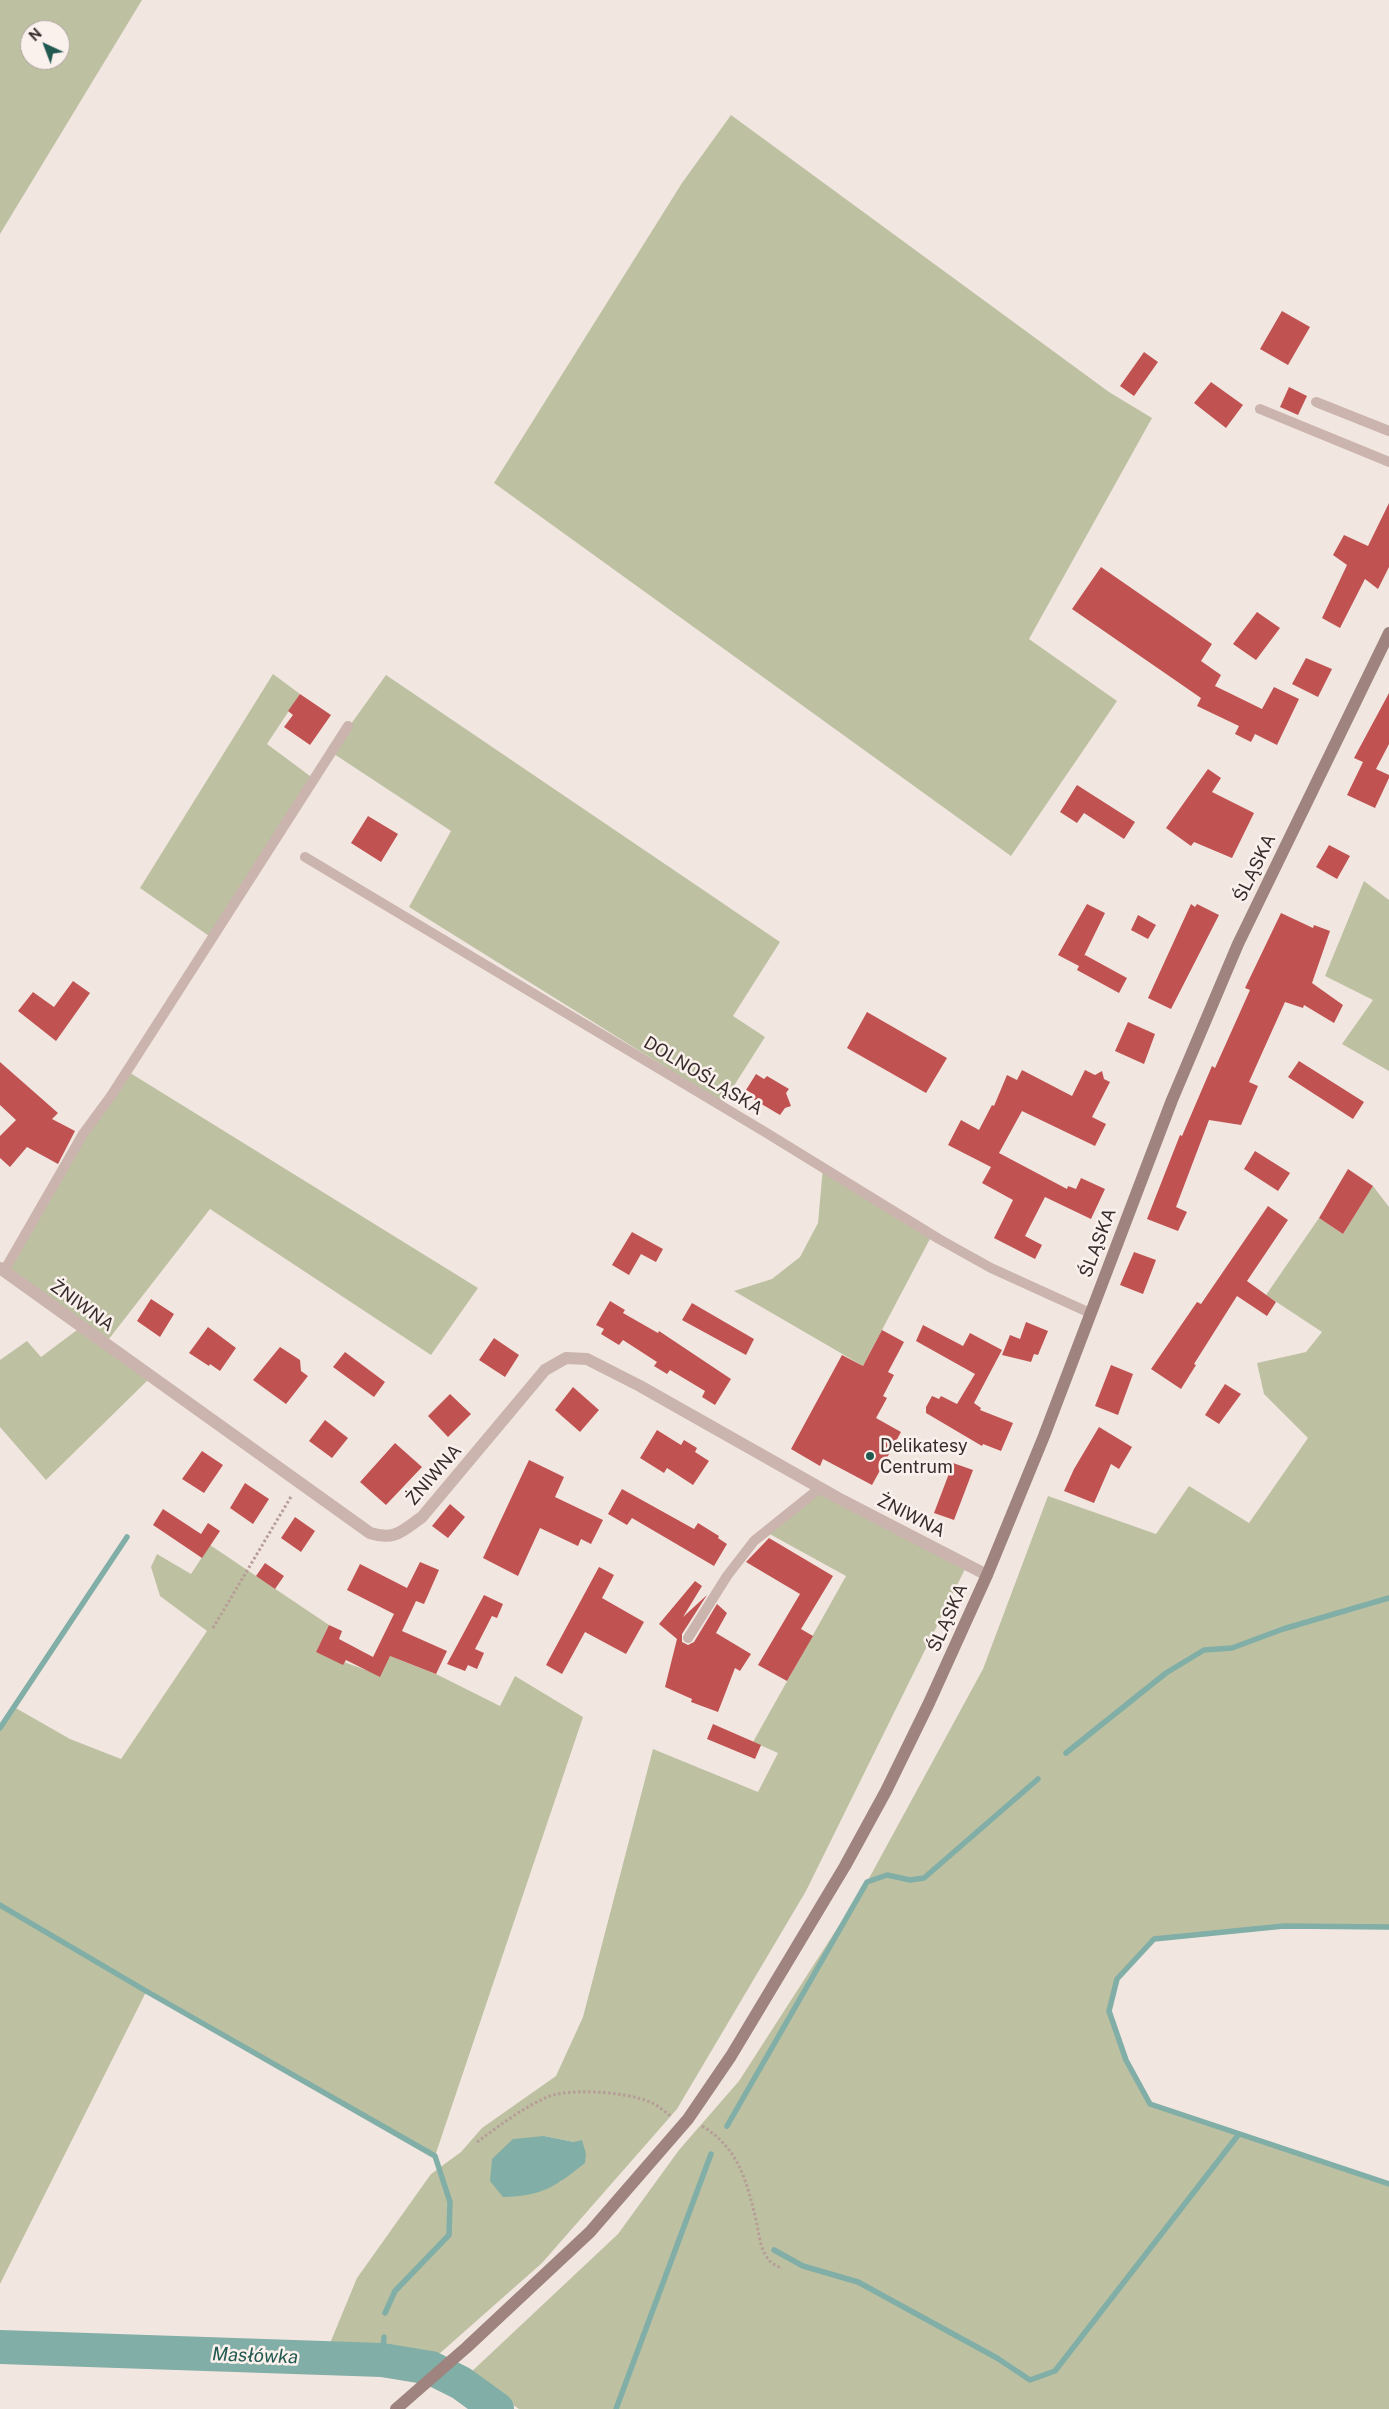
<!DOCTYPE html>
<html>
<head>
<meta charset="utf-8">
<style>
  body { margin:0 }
  #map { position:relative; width:1389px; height:2409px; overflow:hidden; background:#f2e6e1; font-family:"Public Sans",sans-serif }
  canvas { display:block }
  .north { position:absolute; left:20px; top:20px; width:50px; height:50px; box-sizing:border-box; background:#faf1ed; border:1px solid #ada29f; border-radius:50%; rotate:317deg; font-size:14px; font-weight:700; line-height:20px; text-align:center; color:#392c2b }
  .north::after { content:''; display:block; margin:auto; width:18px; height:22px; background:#225950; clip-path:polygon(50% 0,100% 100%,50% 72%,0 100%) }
</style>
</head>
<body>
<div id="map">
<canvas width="1389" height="2409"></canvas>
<div class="north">N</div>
</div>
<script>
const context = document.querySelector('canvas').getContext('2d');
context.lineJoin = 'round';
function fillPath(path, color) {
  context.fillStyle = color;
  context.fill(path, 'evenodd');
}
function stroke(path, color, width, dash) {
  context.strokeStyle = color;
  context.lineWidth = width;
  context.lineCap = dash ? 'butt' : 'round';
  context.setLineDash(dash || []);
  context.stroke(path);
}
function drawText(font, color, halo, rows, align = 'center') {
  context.font = font + ' "Public Sans",sans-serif';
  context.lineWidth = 5;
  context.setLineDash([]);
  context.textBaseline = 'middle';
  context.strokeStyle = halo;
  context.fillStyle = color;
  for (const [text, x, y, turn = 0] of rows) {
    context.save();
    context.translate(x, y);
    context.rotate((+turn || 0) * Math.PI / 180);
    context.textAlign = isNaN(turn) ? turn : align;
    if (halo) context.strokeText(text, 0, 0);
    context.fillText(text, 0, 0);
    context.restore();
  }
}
const green = new Path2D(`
  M0,0H142L0,234ZM30,30H60V60H30Z
  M731,115L1109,392L1152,418L1029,639L1117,701L1011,856L494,483L682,183Z
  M273,674L300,694L267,744L314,779L212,938L140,888Z
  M386,675L780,942L733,1016L765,1037L723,1103L409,907L451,831L331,752Z
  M1364,881L1389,900V1071L1342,1044L1373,1000L1325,976Z
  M127,1071L478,1288L431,1355L210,1209L105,1344L151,1377L46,1480L0,1427V1360L27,1341L41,1357L81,1327L4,1271Z
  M823,1167L932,1235L863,1366L734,1291L772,1279L800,1257L818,1223Z
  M1373,1186L1389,1207V1927L1284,1926L1154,1939L1117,1979L1109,2011L1126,2060L1150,2104L1389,2184V2409H519L469,2374L618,2234L679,2150L739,2081L867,1882L983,1669L1048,1496L1156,1534L1189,1486L1249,1523L1308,1438L1264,1394L1257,1363L1306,1352L1322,1332L1266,1295L1319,1218L1343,1234Z
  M820,1488L967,1565L806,1891L677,2109L542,2263L430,2362L328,2348L357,2278L431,2174L461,2152L482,2128L556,2076L583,2017L653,1749L758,1792L778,1753L753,1742L846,1576L766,1532ZM544,2136L574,2142L560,2183Z
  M210,1545L329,1625L316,1652L366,1670L390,1656L436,1674L500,1706L515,1676L583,1717L435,2156L146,1992L0,2284V1728L14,1707L70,1739L121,1759L207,1631L160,1596L151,1567L157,1554L191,1574Z`);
const water = new Path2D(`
  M544,2136L574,2142L582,2140L586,2154L585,2163C555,2187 542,2196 503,2197L490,2181L492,2159L513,2139Z`);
const stream = new Path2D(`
  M0,1728L127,1537
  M1066,1753L1166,1673L1204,1650L1232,1648L1283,1629L1389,1598
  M0,1905L146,1991L435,2156L450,2202L449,2235L395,2291L385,2313
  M1389,1927L1284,1926L1154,1939L1117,1979L1109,2011L1126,2060L1150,2104L1389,2184
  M727,2126L867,1882L887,1875L910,1880L924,1878L1038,1779
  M774,2250L803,2266L858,2282L997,2358L1030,2380L1055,2371L1239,2134
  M382,2360L384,2337
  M616,2409L711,2154`);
const river = new Path2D(`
  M0,2347L382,2360L431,2368L461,2383L497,2409`);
const building = new Path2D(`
  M1282,311L1310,327L1288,365L1260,349Z
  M1144,352L1158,362L1134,396L1120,386Z
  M1211,382L1243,405L1226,428L1194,403Z
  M1289,387L1307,396L1298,415L1280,407Z
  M1389,503V567L1378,589L1365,579L1340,628L1322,618L1347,565L1333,555L1344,535L1368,546Z
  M1101,567L1212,644L1201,661L1221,675L1215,686L1262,709L1274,687L1299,699L1277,745L1255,734L1251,742L1235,734L1239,726L1197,706L1201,698L1072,609Z
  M1257,612L1280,628L1256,660L1233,644Z
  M1306,658L1332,669L1318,697L1292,684Z
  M1389,693V744L1376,769L1389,775V778L1375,808L1347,795L1363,762L1354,758Z
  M300,694L331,715L310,745L284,727L293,715L288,711Z
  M1208,769L1221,778L1212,792L1254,813L1232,858L1194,842L1191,846L1166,828Z
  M1077,785L1135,822L1124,839L1084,813L1077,823L1060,812Z
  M368,816L398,834L381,862L351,843Z
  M1329,845L1350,856L1337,879L1316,867Z
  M1087,904L1105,913L1084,956L1085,955L1127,978L1119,993L1077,970L1079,966L1058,955Z
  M1191,904L1195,907L1197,904L1219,915L1171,1009L1148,998Z
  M1281,913L1313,928L1314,925L1330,931L1312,983L1343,1005L1334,1023L1304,1005L1303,1008L1285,1002L1249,1082L1258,1086L1241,1125L1209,1120L1176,1207L1187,1212L1178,1231L1147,1219L1180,1135L1182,1136L1212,1066L1215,1068L1250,990L1245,988Z
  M1138,915L1156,925L1148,939L1131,930Z
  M73,981L90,993L56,1041L18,1011L33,992L54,1007Z
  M867,1012L947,1058L926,1093L847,1048Z
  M1128,1022L1155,1034L1144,1064L1115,1051Z
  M1299,1061L1364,1102L1353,1119L1288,1077Z
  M0,1062L58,1113L52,1119L75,1131L58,1164L27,1147L10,1167L0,1158V1136L16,1120L0,1105Z
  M1022,1070L1072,1096L1085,1070L1095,1075L1102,1071L1104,1079L1110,1082L1092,1117L1106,1124L1095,1146L1022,1111L999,1153L1067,1189L1068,1186L1076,1189L1081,1178L1105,1189L1091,1219L1045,1197L1025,1236L1042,1245L1035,1259L994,1238L1013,1200L982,1183L991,1167L948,1145L961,1120L979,1130L992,1105L994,1106L1007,1075L1017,1080Z
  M756,1074L764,1079L767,1076L789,1089L786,1093L791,1106L785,1108L780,1115L753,1099L755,1095L746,1090Z
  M1255,1151L1290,1173L1278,1191L1244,1169Z
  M1348,1169L1373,1186L1343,1234L1319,1218Z
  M1268,1206L1288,1220L1247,1281L1276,1302L1267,1316L1237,1296L1194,1364L1196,1365L1181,1389L1151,1369L1197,1302L1201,1304Z
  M632,1232L663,1249L656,1262L641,1254L629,1275L612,1265Z
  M1134,1252L1156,1260L1143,1294L1120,1285Z
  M151,1299L174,1314L160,1337L137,1321Z
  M610,1301L625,1310L623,1313L658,1333L659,1331L731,1379L715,1405L702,1397L705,1391L670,1370L667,1374L654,1366L657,1362L623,1340L619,1345L601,1334L604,1329L596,1325Z
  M692,1303L754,1339L746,1355L682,1320Z
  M1026,1322L1048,1331L1038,1355L1034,1354L1031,1362L1002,1355L1010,1335L1020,1339Z
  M923,1325L963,1346L970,1333L1002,1350L974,1403L981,1408L980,1410L1013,1423L1001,1451L983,1444L982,1446L926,1413V1407L932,1396L939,1399L941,1396L957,1404L975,1374L916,1341Z
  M208,1327L236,1348L220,1371L210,1364L209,1366L189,1353Z
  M882,1330L904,1342L888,1372L894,1375L883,1396L887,1398L876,1418L901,1432L872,1485L823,1459L820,1466L791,1449L842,1355L863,1366Z
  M494,1338L519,1355L505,1377L479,1360Z
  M280,1347L300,1360L301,1371L308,1376L286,1404L253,1380Z
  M345,1352L385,1382L374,1397L333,1367Z
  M1111,1365L1133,1374L1118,1415L1095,1406Z
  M1225,1384L1241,1394L1219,1424L1205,1415Z
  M573,1387L599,1410L580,1432L555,1410Z
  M450,1394L471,1414L448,1437L428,1416Z
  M325,1420L348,1438L332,1458L309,1441Z
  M1099,1427L1132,1447L1119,1469L1111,1464L1094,1503L1064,1491L1074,1469Z
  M657,1430L681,1445L684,1440L697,1448L695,1452L709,1461L693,1485L667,1468L664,1473L640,1458Z
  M395,1443L422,1467L386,1505L360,1482Z
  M202,1451L223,1465L204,1493L182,1479Z
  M529,1460L564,1477L555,1497L603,1520L591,1544L581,1539L578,1546L540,1528L518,1576L483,1558Z
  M953,1463L973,1470L954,1520L934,1513Z
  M245,1483L269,1499L253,1524L230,1508Z
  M622,1489L694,1529L698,1523L719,1536L718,1538L727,1544L714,1566L632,1518L627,1525L608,1514Z
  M450,1504L465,1517L448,1538L432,1526Z
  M163,1509L201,1534L208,1523L220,1531L202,1558L153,1525Z
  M295,1517L315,1531L301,1552L281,1538Z
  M769,1538L833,1576L801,1629L813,1636L787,1681L758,1665L800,1594L746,1562Z
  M420,1562L439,1570L424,1604L416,1601L402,1631L447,1651L436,1674L390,1656L380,1677L346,1660L343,1665L316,1652L329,1625L342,1631L339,1639L373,1657L394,1614L347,1590L360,1564L407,1588Z
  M265,1563L284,1576L275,1589L256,1576Z
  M599,1567L614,1575L602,1598L644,1622L626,1654L585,1632L562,1674L546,1665Z
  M695,1581L702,1586L683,1617L707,1595L682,1634V1642L688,1645L694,1642L717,1604L727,1613L716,1633L751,1654L740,1671L735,1668L718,1712L691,1702L692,1699L665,1687L677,1639L659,1624Z
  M484,1595L503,1604L497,1618L492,1616L475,1649L484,1653L477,1669L468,1665L465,1671L447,1664Z
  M713,1724L761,1745L755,1759L707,1739Z`);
const path = new Path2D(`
  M213,1628L292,1495
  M702,2126C740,2149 747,2183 757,2224C759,2236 761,2251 769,2260C772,2264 778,2266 782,2269
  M477,2142C499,2126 521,2109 545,2098C567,2087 627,2092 650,2102C658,2105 665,2112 672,2117`);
const lane = new Path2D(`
  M1316,402L1389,431
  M1260,409L1389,462
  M305,857L765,1132L939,1239L991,1268L1090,1313
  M4,1271L83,1134L111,1096L348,726
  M688,1638L727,1576L754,1541L820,1488`);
const street = new Path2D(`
  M0,1268L370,1533C395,1541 402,1531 422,1517L545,1370L566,1358L587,1359L640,1386L838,1498L987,1575`);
const secondary = new Path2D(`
  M396,2409L467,2347L590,2232L688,2119L731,2056L845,1866L886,1791L929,1703L987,1575L1044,1436L1172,1100L1238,944L1389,633`);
const markers = [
  [870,1456,5,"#225950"]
];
const streetNames = [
  ["ŚLĄSKA",1255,868,-64],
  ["DOLNOŚLĄSKA",703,1076,31],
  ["ŚLĄSKA",1098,1243,-69],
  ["ŻNIWNA",82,1306,36],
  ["ŻNIWNA",434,1475,-49],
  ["ŻNIWNA",911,1516,27],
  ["ŚLĄSKA",948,1618,-66]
];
const poiNames = [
  ["Delikatesy",880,1446],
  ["Centrum",880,1467]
];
const waterNames = [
  ["Masłówka",255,2356,2]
];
fillPath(green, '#bdc1a1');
fillPath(water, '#81aea6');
stroke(stream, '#81aea6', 5.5);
stroke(river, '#81aea6', 34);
fillPath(building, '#c05351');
stroke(path, '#b69d97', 3, [2.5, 2.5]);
stroke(lane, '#cab4ad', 10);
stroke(street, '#cab4ad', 12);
stroke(secondary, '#9e837e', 12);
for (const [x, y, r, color] of markers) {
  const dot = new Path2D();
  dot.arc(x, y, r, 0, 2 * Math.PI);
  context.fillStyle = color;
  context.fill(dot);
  stroke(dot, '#faf1ed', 2);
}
drawText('18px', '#392c2b', '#faf1ed', streetNames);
drawText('18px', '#392c2b', '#faf1ed', poiNames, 'left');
drawText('italic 19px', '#225950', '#faf1ed', waterNames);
</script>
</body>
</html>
